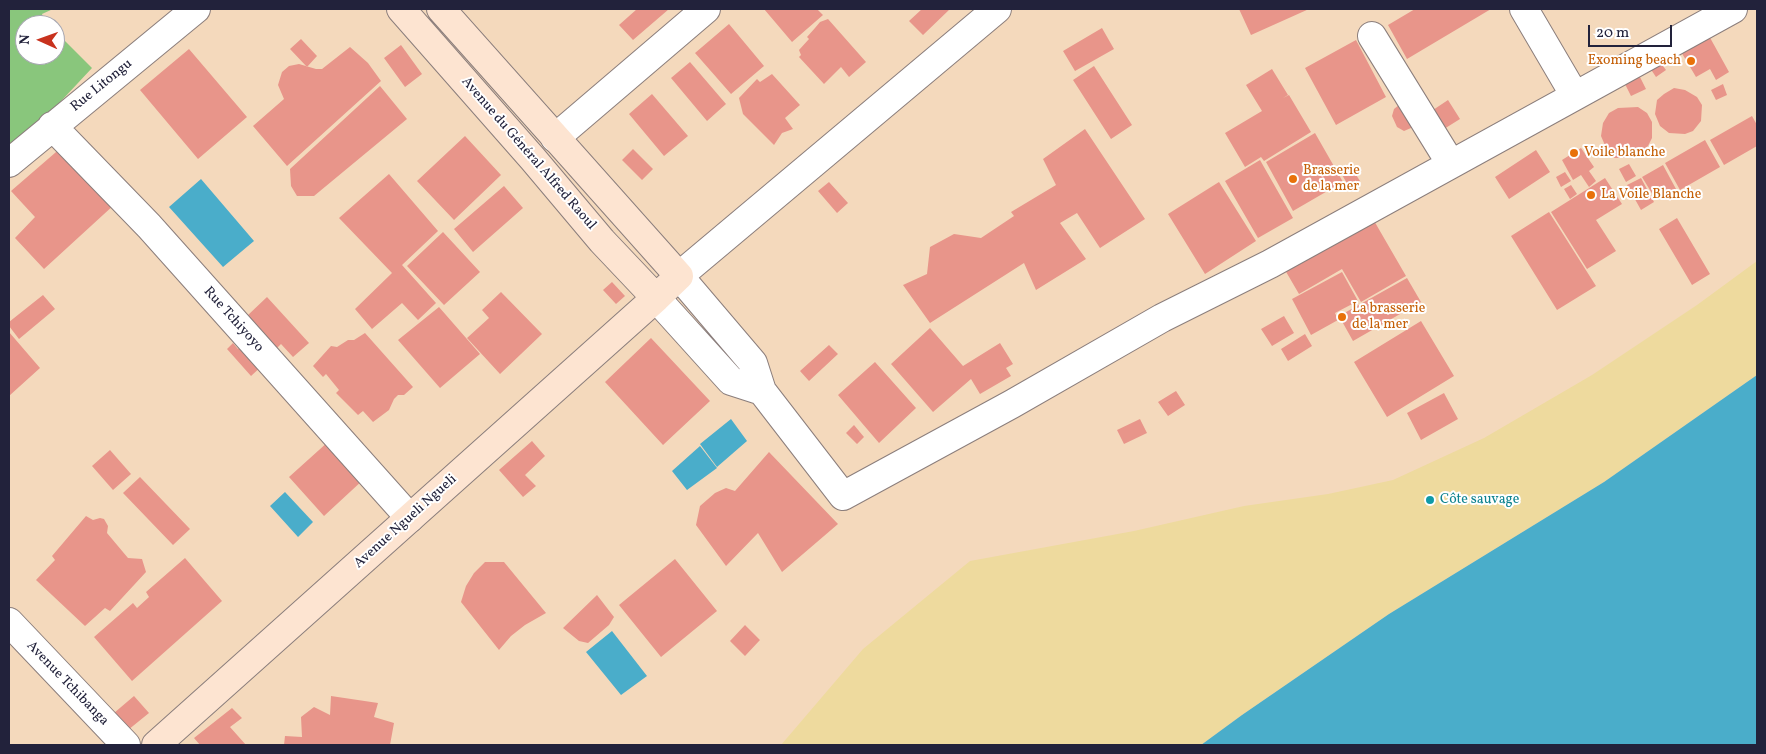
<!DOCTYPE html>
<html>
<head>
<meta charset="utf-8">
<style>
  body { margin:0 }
  #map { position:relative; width:1766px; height:754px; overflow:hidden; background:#f4d9bc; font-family:Vollkorn,serif }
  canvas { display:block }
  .frame { position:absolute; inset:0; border:10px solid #22223b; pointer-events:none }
  .north { position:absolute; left:15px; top:15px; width:50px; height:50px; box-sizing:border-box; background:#fff; border:1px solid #a7a7b1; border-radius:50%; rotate:272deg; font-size:14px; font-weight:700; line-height:20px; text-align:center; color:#22223b }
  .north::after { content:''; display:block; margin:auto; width:18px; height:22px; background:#c8321e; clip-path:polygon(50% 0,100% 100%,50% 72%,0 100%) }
  .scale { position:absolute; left:1588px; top:25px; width:84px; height:22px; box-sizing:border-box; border:2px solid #22223b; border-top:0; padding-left:6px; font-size:15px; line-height:18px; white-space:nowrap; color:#22223b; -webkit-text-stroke:4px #fff; paint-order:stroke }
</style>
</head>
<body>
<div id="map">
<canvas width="1766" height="754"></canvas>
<div class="frame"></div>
<div class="north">N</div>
<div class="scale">20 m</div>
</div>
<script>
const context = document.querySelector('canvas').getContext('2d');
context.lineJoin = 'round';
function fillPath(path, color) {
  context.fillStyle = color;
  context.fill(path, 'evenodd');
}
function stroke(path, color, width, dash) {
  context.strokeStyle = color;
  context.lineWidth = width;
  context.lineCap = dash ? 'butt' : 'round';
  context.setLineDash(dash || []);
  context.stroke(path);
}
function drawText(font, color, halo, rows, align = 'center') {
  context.font = font + ' Vollkorn,serif';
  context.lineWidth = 4;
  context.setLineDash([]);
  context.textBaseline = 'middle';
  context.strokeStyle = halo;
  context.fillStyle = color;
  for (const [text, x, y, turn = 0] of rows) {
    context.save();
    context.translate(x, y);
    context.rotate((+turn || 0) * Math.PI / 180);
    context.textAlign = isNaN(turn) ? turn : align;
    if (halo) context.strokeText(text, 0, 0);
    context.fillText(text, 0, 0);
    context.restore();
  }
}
const green = new Path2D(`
  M9,9H53L42,14L44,20L49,25H25V55H55V31L92,68L20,145L9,144Z`);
const sand = new Path2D(`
  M1757,261V375L1604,482L1389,614L1242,715L1201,745H781L863,649L970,561L1134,531L1244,506L1328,494L1393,480L1484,438L1592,375L1697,305Z`);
const water = new Path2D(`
  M201,179L254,241L223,267L169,207Z
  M1757,375V745H1201L1242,715L1389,614L1604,482Z
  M731,419L747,441L717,467L700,444Z
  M700,446L717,468L687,490L672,471Z
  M285,492L313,522L298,537L270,506Z
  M612,631L647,676L621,695L586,652Z`);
const building = new Path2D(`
  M637,9H669L633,40L619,25Z
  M764,9H817L823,15L792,42Z
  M922,9H950L923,35L909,21Z
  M1239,9H1309L1251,35Z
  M1415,9H1491L1407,59L1388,25Z
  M828,19L866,62L849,77L841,67L824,84L799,57L801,55L799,50L809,39L807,37L815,28L820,22Z
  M729,24L764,66L731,94L695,53Z
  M1102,28L1114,49L1075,71L1063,51Z
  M1708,34L1729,72L1716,80L1710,69L1696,77L1680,50Z
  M301,39L317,56L307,67L290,49Z
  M1356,40L1386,97L1336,125L1305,68Z
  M401,45L422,74L405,87L384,58Z
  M350,47L368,63L381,81L287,166L253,126L284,99L278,85L282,72L289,66L299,64L316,69H322Z
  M189,49L247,117L198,159L140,90Z
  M690,62L726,104L707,121L671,78Z
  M1660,62L1666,70L1656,77L1650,68Z
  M1094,66L1132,125L1111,139L1073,80Z
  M1272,69L1288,95L1283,98L1289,95L1311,132L1264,161L1261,157L1245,167L1225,133L1262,111L1246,85Z
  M772,74L800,105L785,118L793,129L782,133L774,145L743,114L739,98L757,79L760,82Z
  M1639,75L1646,89L1631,96L1624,82Z
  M1723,84L1727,95L1716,100L1711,90Z
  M380,86L407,119L314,196H297L291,186L290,169Z
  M1674,88L1685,90L1697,97L1702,105L1701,121L1693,131L1685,134L1669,133L1660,126L1655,114L1657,100L1664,94Z
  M652,94L688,136L664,156L629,114Z
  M1448,100L1460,119L1444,129L1433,110Z
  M1399,105L1418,120L1411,128L1404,131L1397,127L1392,116L1394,109Z
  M1638,107L1647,113L1652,122V138L1648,146L1637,154L1628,158H1614L1607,150L1601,136L1603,123L1609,113L1618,108Z
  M1752,116L1757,125V146L1724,165L1710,140Z
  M1085,129L1145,219L1100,248L1077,213L1060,223L1086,259L1036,290L1024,263L930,323L903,285L927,274L930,247L954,234L981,238L1014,216L1011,212L1056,185L1043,159Z
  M1315,133L1343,182L1293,211L1266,162Z
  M465,136L501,175L454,220L417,181Z
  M1705,140L1720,167L1680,190L1665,163Z
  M63,146L115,204L44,269L15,238L35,217L11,191Z
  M1581,148L1594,167L1589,171L1596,181L1589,187L1581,175L1573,180L1562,160Z
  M633,149L653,169L642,180L622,160Z
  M1536,150L1550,172L1509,199L1495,177Z
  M1260,160L1293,218L1258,238L1225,181Z
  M1629,164L1636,176L1626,182L1619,169Z
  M1663,165L1676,189L1656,200L1642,177Z
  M1351,167L1360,181L1349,187L1341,173Z
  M1565,172L1571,181L1561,187L1556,177Z
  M389,174L438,231L402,265L436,303L418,320L402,303L372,329L355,309L392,273L339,218Z
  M1605,178L1622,204L1596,220L1616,251L1587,269L1551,212Z
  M1641,178L1654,202L1641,210L1627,185Z
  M829,182L848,203L837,213L818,191Z
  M1219,182L1256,241L1205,274L1168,214Z
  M1571,185L1577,194L1570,199L1564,189Z
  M504,186L523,208L473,252L454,229Z
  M1549,212L1596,286L1557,310L1511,236Z
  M1677,218L1710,274L1692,285L1659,229Z
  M1373,219L1406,276L1361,302L1342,269L1299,294L1285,270Z
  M443,232L480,272L444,305L407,266Z
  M1342,272L1358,301L1335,313L1338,320L1311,335L1292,299Z
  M1407,278L1421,302L1353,341L1339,316Z
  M612,282L625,296L616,304L603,290Z
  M501,292L542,334L500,374L467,338L489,318L482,310Z
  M43,295L55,309L19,339L9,326V322Z
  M267,297L309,343L293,357L281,344L277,348L247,316Z
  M439,307L480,354L440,388L398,340Z
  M1284,316L1294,333L1272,346L1261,329Z
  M1421,321L1454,376L1387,417L1354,362Z
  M930,328L963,366L1000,343L1013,364L1006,368L1011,376L980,394L971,379L933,412L891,364Z
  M9,332L40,368L9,396Z
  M365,333L413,387L404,395H398L394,399L389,410L373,422L363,411L358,415L336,393L339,390L326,374L323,377L313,366L331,346L337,347L348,340H354Z
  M1305,334L1312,346L1288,361L1281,349Z
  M651,338L710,401L663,445L605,382Z
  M233,343L238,349L244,343L264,364L251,376L227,349Z
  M829,345L838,354L809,381L800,371Z
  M875,362L916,408L879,443L838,395Z
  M1176,391L1185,405L1168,416L1158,402Z
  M1444,393L1458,419L1421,440L1407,413Z
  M1140,419L1147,433L1124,444L1117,430Z
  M854,425L864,437L857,444L846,433Z
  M329,441L364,479L324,516L289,477Z
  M532,441L545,456L525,475L536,486L523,497L499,470Z
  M110,450L131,474L113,490L92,466Z
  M769,452L838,524L782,572L758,533L726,566L696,525L700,506L715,493L726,488L735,491Z
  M140,477L190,529L173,545L123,493Z
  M86,516L93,520L100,518L104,519L108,526L107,533L128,558L142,559L146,572L110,611L105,608L85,626L36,580L55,560L52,556Z
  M185,558L222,601L132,681L94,637L133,603L137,608L149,597L146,592Z
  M675,559L717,611L661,657L619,605Z
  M485,562H504L546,613L525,625L511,636L499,650L461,602L466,586L474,573Z
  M597,595L614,617L609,625L588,643L579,641L563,628Z
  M745,625L760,640L745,656L730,641Z
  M134,696L149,713L128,730L114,713Z
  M331,696L378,703L374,717L394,723L390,745H284L285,736L302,737L301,717L314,707L330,715Z
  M232,708L242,718L230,727L246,745H200L194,738Z`);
const street = new Path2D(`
  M997,9L679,276L753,363L762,391L843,496L1012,404L1162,318L1270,264L1733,9
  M1524,9L1575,96
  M1372,36L1451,164
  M52,126L149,226L410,518
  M555,138L706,9
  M9,163L196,9
  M656,298L731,381L762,391
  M9,622L126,745`);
const secondary = new Path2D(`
  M401,9L533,159L602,241L656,298
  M156,745L656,298L679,276L441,9`);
const markers = [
  [1691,61,5,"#e8710a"],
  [1574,153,5,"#e8710a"],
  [1293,179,5,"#e8710a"],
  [1591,195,5,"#e8710a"],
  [1342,317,5,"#e8710a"],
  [1430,500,5,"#0f9aa8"]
];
const foodNames = [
  ["Exoming beach",1681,61,"right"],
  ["Voile blanche",1584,153],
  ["Brasserie",1303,171],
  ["de la mer",1303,187],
  ["La Voile Blanche",1601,195],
  ["La brasserie",1352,309],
  ["de la mer",1352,325]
];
const streetNames = [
  ["Rue Litongu",102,86,-39],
  ["Avenue du Général Alfred Raoul",528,154,49],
  ["Rue Tchiyoyo",233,320,48],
  ["Avenue Ngueli Ngueli",406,522,-42],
  ["Avenue Tchibanga",67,684,46]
];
const cultureNames = [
  ["Côte sauvage",1440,500]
];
fillPath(green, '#89c67c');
fillPath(sand, '#eeda9e');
fillPath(water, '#4aadca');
fillPath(building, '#e8958a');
stroke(street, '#8b7e7c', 30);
stroke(secondary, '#8b7e7c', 30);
stroke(street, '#fff', 28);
stroke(secondary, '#fde4d1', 28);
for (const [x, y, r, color] of markers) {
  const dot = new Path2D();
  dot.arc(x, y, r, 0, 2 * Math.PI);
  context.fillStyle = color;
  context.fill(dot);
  stroke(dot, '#fff', 2);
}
drawText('14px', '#c56008', '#fff', foodNames, 'left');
drawText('14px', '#22223b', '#fff', streetNames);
drawText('14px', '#0d838f', '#fff', cultureNames, 'left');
</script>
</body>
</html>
